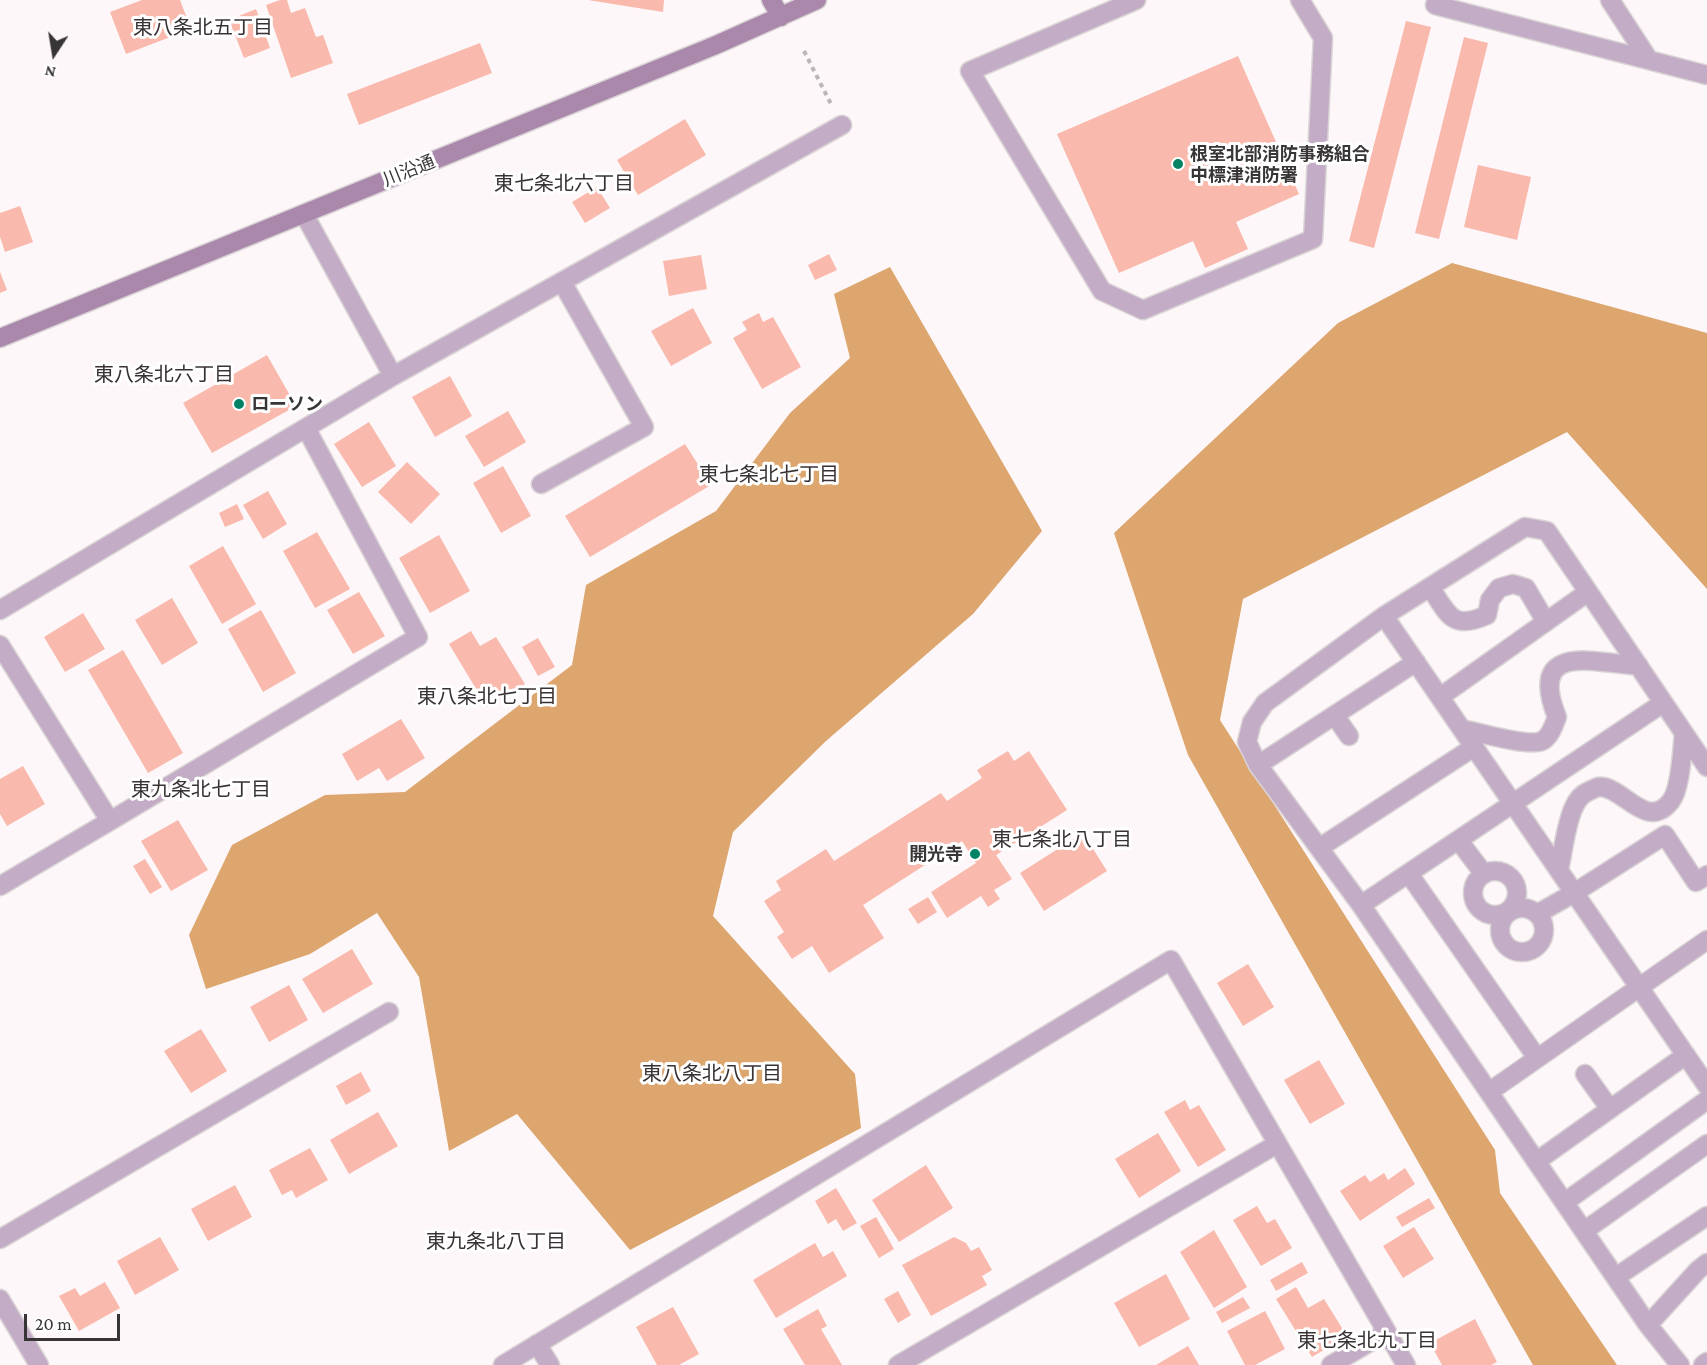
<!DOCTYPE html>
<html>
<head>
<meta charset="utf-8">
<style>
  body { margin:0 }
  #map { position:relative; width:1707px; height:1365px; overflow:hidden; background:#fef7f9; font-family:"Crimson Pro",serif }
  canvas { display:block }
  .north { position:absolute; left:24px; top:24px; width:60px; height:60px; -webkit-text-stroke:4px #fff; paint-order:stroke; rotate:192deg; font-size:16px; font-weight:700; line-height:24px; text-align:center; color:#383536 }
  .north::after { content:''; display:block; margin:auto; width:21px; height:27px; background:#383536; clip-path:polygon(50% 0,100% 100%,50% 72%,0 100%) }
  .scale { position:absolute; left:24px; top:1314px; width:96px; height:27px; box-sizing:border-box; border:3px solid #383536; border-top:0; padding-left:8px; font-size:18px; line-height:21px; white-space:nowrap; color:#383536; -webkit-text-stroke:4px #fff; paint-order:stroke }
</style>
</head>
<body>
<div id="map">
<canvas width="1707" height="1365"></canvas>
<div class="north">N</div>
<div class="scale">20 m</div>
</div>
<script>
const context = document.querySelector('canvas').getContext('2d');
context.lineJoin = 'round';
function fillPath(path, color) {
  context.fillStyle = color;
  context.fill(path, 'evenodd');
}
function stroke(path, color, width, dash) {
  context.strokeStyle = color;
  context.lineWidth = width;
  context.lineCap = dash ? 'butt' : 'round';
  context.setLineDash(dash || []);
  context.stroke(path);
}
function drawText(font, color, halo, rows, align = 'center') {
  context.font = font + ' "Crimson Pro","Noto Sans JP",serif';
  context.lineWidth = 6;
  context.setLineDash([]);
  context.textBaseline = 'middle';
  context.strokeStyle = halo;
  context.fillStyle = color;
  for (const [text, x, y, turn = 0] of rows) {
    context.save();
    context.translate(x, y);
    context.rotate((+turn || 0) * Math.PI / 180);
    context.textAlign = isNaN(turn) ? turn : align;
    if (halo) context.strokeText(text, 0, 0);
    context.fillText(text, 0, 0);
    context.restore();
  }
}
const forest = new Path2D(`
  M1452,263L1707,333V589L1567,432L1243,599L1220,720L1495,1150L1500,1193L1617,1365H1533L1188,755L1114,533L1338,323Z
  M890,267L1042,531L973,614L826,741L733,832L713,916L855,1074L861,1128L630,1250L517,1114L449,1151L419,977L377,913L310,954L206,989L189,935L232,845L325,795L405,792L572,665L586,585L716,511L790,413L850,358L834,294Z`);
const building = new Path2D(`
  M142,0H180L191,29L126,54L110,12Z
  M280,0H287L291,13L305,8L316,37L323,35L333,63L291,78L266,5Z
  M588,0H664L663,12Z
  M256,9L270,48L244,58L229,20Z
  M1406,21L1431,27L1374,248L1349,241Z
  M1464,37L1488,43L1439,239L1415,233Z
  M480,43L492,73L359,125L347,94Z
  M1238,56L1299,194L1236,222L1248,249L1205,268L1193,241L1119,273L1057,134Z
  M685,119L706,155L638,195L617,160Z
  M1478,165L1531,177L1517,240L1464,227Z
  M597,187L610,208L585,223L572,202Z
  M20,206L33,242L5,252L0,237V213Z
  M829,254L837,270L815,280L808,265Z
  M701,255L707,289L669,296L663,261Z
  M0,272L7,290L0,293Z
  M693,308L712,343L671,366L651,331Z
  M759,313L763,322L773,317L801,367L762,389L733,338L747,330L742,322Z
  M267,355L296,406L212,453L183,403Z
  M450,376L472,416L435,437L412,397Z
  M508,411L526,442L484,467L465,436Z
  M369,422L396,466L362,487L334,444Z
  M685,444L711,485L590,557L565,516Z
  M407,462L440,494L411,524L378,492Z
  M503,466L531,516L501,533L473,483Z
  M268,491L287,524L263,539L243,505Z
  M237,504L244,519L225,527L219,513Z
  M317,532L350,589L315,608L283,551Z
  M439,535L470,591L430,613L399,558Z
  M223,546L256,604L222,624L189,566Z
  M359,592L385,636L353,654L327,610Z
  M172,598L198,643L162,665L135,620Z
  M261,610L296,673L263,692L228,629Z
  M83,613L105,649L65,672L44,637Z
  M471,631L480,646L496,637L525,684L487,707L449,644Z
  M538,638L555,667L538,676L522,647Z
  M123,650L183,753L148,773L88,670Z
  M401,719L425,758L387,781L379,768L357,781L342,754Z
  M1008,751L1014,761L1029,751L1067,810L996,855L1012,879L994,890L1000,899L988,907L981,896L947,918L931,892L976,863L962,841L863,905L884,938L829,973L812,946L792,959L777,937L784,932L764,901L781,890L776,881L826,849L834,861L941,793L947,801L982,778L977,770Z
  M23,766L45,804L7,826L0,814V779Z
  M178,820L208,870L171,891L141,841Z
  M1083,833L1107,871L1044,911L1020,873Z
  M145,859L162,887L150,894L133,866Z
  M928,897L937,912L918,924L908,909Z
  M352,949L373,984L323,1013L302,979Z
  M1248,964L1274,1007L1243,1026L1217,983Z
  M289,985L308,1020L269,1042L250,1007Z
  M201,1029L227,1071L191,1093L164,1051Z
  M1319,1060L1345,1104L1310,1124L1284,1080Z
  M361,1072L371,1091L346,1105L336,1086Z
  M1185,1100L1190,1110L1199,1105L1226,1150L1198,1167L1164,1112Z
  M378,1112L398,1146L349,1174L330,1140Z
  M1158,1133L1181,1171L1139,1198L1115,1159Z
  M310,1148L328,1180L296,1198L292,1190L282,1195L269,1170Z
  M926,1165L953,1208L899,1242L872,1200Z
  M1405,1168L1415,1184L1360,1221L1340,1191L1365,1175L1370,1182L1384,1173L1388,1180Z
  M235,1185L252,1217L208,1241L191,1209Z
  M836,1188L857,1223L843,1231L836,1219L828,1224L815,1201Z
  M1429,1198L1435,1208L1402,1227L1396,1217Z
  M1257,1206L1267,1223L1275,1219L1292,1248L1261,1266L1233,1220Z
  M876,1217L894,1249L879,1258L860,1226Z
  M1414,1227L1434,1259L1403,1278L1383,1246Z
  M1214,1230L1247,1287L1214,1308L1180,1252Z
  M160,1237L179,1270L135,1295L117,1261Z
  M954,1237L966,1243L971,1251L979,1247L992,1270L982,1276L987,1285L931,1316L902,1265Z
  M815,1243L823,1257L833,1251L847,1276L776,1318L753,1280Z
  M1302,1262L1308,1273L1276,1291L1270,1280Z
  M1166,1274L1190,1319L1139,1347L1114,1303Z
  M105,1282L120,1308L79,1331L59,1296L75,1288L80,1296Z
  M1296,1287L1308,1308L1324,1299L1347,1336L1312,1357L1276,1299Z
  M898,1291L911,1315L898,1323L884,1299Z
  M1243,1297L1250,1308L1222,1323L1216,1312Z
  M673,1307L699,1354L679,1365H657L636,1327Z
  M818,1309L827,1326L821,1329L842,1365H805L783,1329Z
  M1265,1311L1285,1349L1255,1365H1245L1227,1331Z
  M1475,1319L1497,1362L1491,1365H1442L1430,1343Z
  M1188,1346L1199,1365H1156Z`);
const path = new Path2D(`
  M804,51L831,104`);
const lane = new Path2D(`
  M1136,0L970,71L1102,291L1143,310L1313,239L1323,38L1300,0
  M1610,0L1649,60
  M1435,5L1707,75
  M541,484L644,427L562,282
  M1430,587C1448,614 1452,631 1487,615L1490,600L1499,588L1513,584L1526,588L1546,622
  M1384,616L1707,1086
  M1440,697L1588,592
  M1335,716L1349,736
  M1462,729C1477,732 1529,747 1542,741C1550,737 1554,725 1557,717C1527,642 1593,662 1639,666
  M1258,765L1416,662
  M1459,841L1484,874
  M1319,848L1474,747
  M1559,870C1563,852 1566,823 1574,807C1577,800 1582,794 1589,791C1592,790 1595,788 1598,787C1622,784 1646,833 1671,801C1681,788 1682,750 1684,733
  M1473 893a22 22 0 1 1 44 0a22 22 0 1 1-44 0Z
  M1409,874L1537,1058
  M1361,905L1663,703
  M1500 930a22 22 0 1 1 44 0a22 22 0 1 1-44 0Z
  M1537,914L1574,893L1665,835L1696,882L1707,875
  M1585,1074L1610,1109
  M1489,1092L1707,940
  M1537,1161L1686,1055
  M1565,1202L1707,1100
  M1584,1231L1707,1144
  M1616,1277L1707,1216
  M1648,1325L1698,1270L1707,1263
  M1680,1365L1648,1325L1361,905L1258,765L1247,742L1252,722L1265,703L1384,616L1525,527L1547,531L1707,767
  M1703,1365L1707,1362`);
const street = new Path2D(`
  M304,214L393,376
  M0,610L393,376L842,125
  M0,645L110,821L0,886
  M110,821L418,637L306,428
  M0,1239L389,1012
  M0,1299L39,1365
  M537,1344L550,1365
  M503,1365L1171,960L1406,1365
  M898,1365L1277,1144
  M1331,1365L1387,1332`);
const secondary = new Path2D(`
  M771,0L781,17
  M0,338L716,45L817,0`);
const markers = [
  [1178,164,6,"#008365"],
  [239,404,6,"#008365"],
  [975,854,6,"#008365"]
];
const poiNames = [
  ["根室北部消防事務組合",1190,154],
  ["中標津消防署",1190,175],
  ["ローソン",251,404],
  ["開光寺",963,854,"right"]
];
const streetNames = [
  ["川沿通",409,171,-22]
];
const neighbourhoodNames = [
  ["東八条北五丁目",203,28],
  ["東七条北六丁目",564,184],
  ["東八条北六丁目",164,375],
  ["東七条北七丁目",769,475],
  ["東八条北七丁目",487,697],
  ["東九条北七丁目",201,790],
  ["東七条北八丁目",1062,840],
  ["東八条北八丁目",712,1074],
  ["東九条北八丁目",496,1242],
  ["東七条北九丁目",1367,1341]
];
fillPath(forest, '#dca66e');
fillPath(building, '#f9b9ac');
stroke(lane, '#dad4d6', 21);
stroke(street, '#dad4d6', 21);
stroke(secondary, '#dad4d6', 21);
stroke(path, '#bbb5b7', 4, [4.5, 4.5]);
stroke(lane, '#c3adc6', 18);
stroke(street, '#c3adc6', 18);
stroke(secondary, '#a988ac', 18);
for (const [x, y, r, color] of markers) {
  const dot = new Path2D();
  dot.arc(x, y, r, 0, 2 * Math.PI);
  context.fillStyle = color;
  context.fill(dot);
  stroke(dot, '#fff', 2);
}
drawText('bold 18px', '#383536', '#fff', poiNames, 'left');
drawText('18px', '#383536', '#fff', streetNames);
drawText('20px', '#383234', '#fff', neighbourhoodNames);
</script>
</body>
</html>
